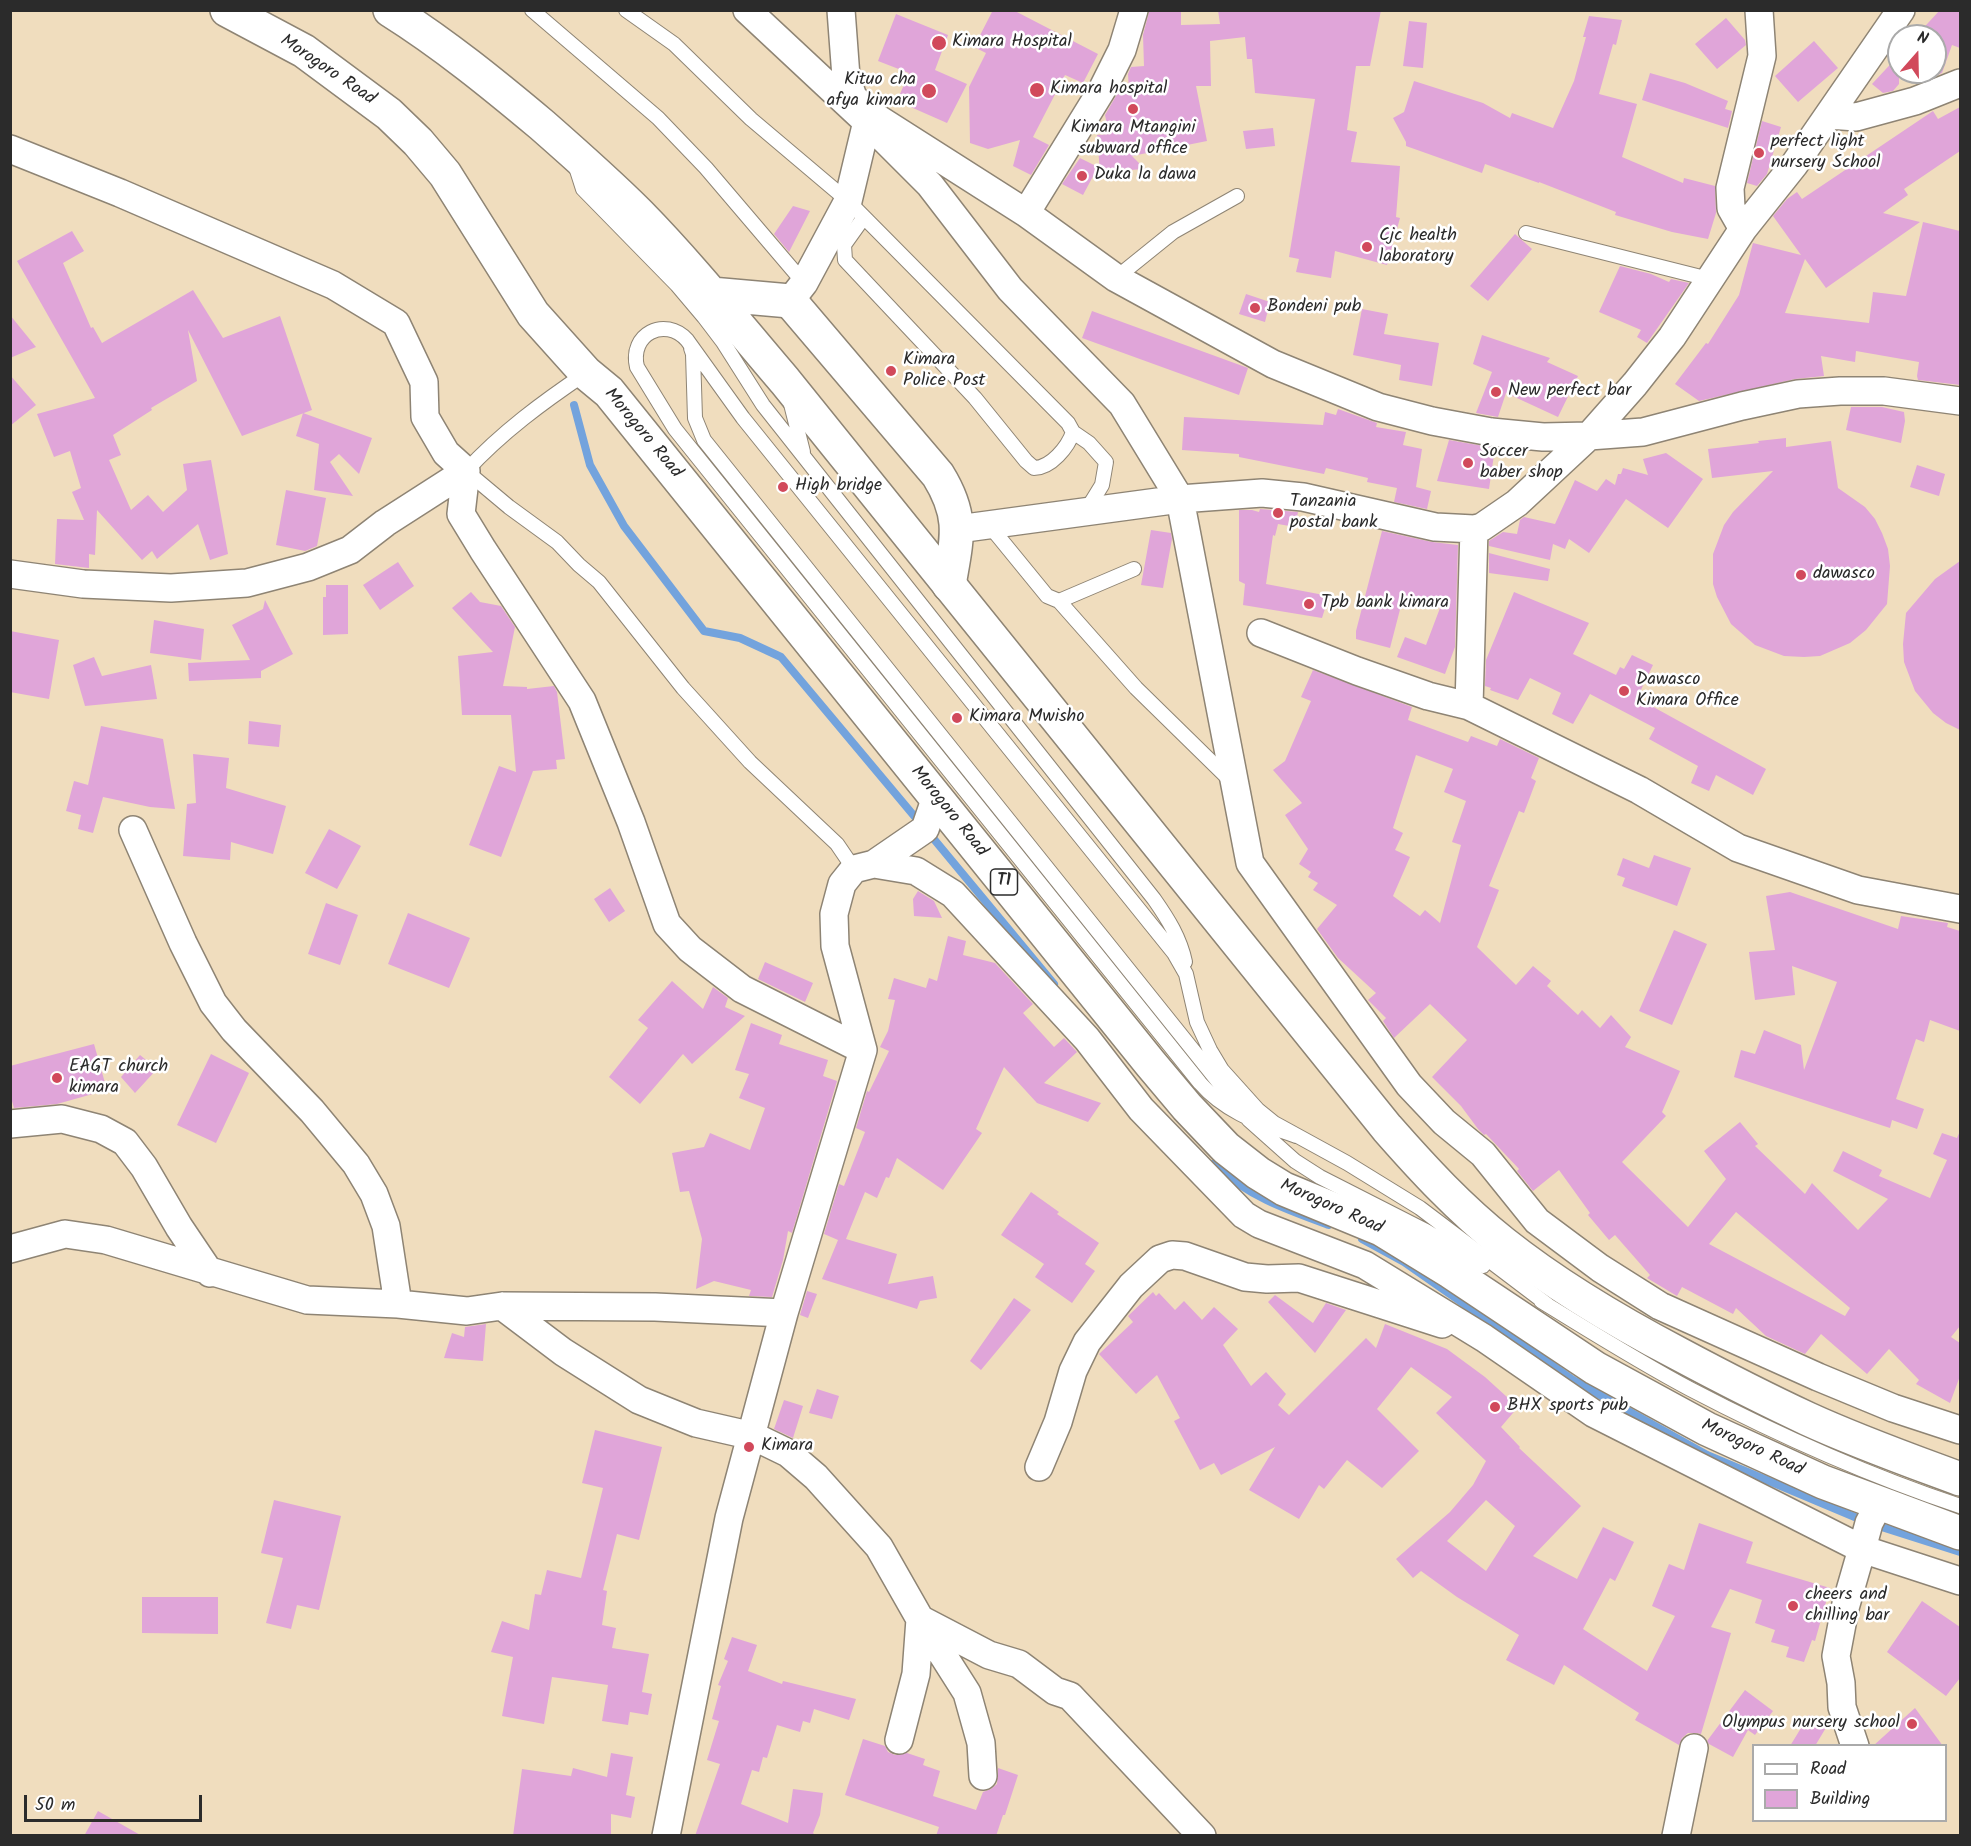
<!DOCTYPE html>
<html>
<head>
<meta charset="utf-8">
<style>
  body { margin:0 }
  #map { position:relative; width:1971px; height:1846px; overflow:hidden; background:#f0ddbe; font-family:Kalam,sans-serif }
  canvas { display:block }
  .frame { position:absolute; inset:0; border:12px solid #2b2b2b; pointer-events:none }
  .legend { position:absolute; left:1752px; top:1744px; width:195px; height:78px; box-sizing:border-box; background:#fff; border:2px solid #aaa; margin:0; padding:8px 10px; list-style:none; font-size:18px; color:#2b2b2b }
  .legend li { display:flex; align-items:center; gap:12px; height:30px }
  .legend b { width:30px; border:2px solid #aaa }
  .north { position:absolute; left:1887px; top:24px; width:60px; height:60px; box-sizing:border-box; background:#fff; border:2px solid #aaa; border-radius:50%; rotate:20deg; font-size:16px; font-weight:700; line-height:24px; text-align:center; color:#2b2b2b }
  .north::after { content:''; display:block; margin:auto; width:21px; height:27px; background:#d1495b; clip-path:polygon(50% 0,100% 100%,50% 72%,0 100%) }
  .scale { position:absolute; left:24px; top:1795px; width:178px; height:27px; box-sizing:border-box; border:3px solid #2b2b2b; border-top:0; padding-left:8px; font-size:18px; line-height:21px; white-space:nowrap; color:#2b2b2b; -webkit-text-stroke:4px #fff; paint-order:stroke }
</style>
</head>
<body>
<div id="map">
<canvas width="1971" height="1846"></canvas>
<div class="frame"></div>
<ul class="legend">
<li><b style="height:8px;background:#fff"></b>Road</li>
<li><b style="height:16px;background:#e0a5d9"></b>Building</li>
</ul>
<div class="north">N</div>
<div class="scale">50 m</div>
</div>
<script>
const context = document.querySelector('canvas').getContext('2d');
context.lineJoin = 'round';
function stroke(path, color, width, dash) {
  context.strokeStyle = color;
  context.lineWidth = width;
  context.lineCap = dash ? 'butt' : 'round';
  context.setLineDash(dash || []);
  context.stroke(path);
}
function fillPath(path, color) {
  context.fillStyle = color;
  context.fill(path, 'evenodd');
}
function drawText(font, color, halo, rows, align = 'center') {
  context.font = font + ' Kalam,sans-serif';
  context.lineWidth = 5;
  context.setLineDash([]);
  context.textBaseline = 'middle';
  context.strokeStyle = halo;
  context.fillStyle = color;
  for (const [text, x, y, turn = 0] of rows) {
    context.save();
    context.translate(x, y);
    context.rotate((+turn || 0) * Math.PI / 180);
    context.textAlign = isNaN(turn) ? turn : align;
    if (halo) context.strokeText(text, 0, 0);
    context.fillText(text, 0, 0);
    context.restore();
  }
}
const stream = new Path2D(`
  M574,405L590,465L624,526L704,631L740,638L781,657L920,823
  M928,832L1054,984
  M1213,1164C1248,1196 1285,1209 1329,1225
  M1362,1239L1404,1262L1573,1380L1707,1455L1869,1523L1960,1552`);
const building = new Path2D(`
  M993,10H1013L1098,54L1083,83L1065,75L1033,137L1049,145L1031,175L1013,166L1020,140L988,149L970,143L969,87L986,53L974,47Z
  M1218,10H1381L1370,66H1356L1347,130L1357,132L1351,162L1400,166L1396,217L1400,218L1387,265L1335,251L1331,278L1296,272L1299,259L1289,257L1315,99L1255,93L1252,59H1247L1245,37L1210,41L1211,86H1196L1207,141L1132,156L1145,169L1100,172L1097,135L1109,134L1105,115L1120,89L1129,90L1128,74L1131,67L1144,66L1143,35L1149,12L1181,11V25L1220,24Z
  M1940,10H1960V48L1952,45L1942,73L1935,76V36H1916Z
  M896,14L948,35L935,70L967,84L947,123L897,101L909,73L878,61Z
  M1589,16L1622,20L1616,45L1613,44L1599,94L1637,104L1622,157L1683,183L1684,178L1715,186L1716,213L1708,239L1672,232L1615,215L1616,212L1539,182V183L1485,164L1482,173L1406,146V142L1393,118L1404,112L1414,81L1483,103L1510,118L1512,113L1553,128L1574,81L1586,37H1583Z
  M1726,18L1745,40L1746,45L1717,69L1695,44Z
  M1409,21L1427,23L1423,68L1403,66Z
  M1814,41L1838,68L1798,102L1775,76Z
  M1899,55V84L1893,91L1883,93L1872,84Z
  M1650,73L1685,83L1728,101L1725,109L1732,111L1728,128L1642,100Z
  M1960,107V151L1904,189L1908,195L1883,213L1920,222L1826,288L1805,259L1785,313L1869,323L1873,292L1906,296L1923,222L1960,231V354L1959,373H1960V385L1918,380L1917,376L1919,362L1856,351L1855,362L1821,356L1824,376L1795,379L1699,401L1675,384L1706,343L1708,344L1739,295L1753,243L1801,255L1773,216L1787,199L1797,192L1802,199L1933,111L1938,119Z
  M1762,121L1781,127L1767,174L1757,186L1747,183Z
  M1273,128L1275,146L1246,149L1243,131Z
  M1080,158L1098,167L1083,195L1062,184Z
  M793,206L810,211L789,252L774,234Z
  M72,231L84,251L63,263L91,328L93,327L102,343L193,290L223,338L280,316L312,410L242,436L188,330L197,381L151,408L152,410L113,435L121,455L109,460L131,510L148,495L163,512L187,490L183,464L211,460L228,554L210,560L198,524L157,559L152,551L142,560L97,510L95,555L89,554V568L55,564L57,519L84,520L72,492L81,488L70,451L54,457L37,414L95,398L17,261Z
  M1515,234L1532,249L1488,301L1470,286Z
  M1620,266L1651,274L1669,282L1671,279L1689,283L1647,343L1637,337L1641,330L1599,312Z
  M1246,294L1270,302L1265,322L1239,314Z
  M1362,309L1388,314L1384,334L1439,343L1432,386L1399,380L1401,365L1353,355Z
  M1092,311L1248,368L1239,395L1082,338Z
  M10,315L36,347L10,358Z
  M1482,335L1550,358L1547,362L1578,376L1558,417L1506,393L1498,417L1476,413L1492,372L1473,364Z
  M10,375L36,405L10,426Z
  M1851,407H1882L1904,412L1905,421L1901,443L1846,430Z
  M1338,409L1377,423L1376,427L1406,432L1403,445L1422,449L1416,487L1431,491L1427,509L1394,502L1397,488L1367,482L1368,478L1326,468L1324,474L1239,457V454L1182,450L1184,417L1323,425L1325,412L1336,415Z
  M303,413L372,438L359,474L339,454L330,462L353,496L314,490L319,444L296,436Z
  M1786,438V447L1831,441L1838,488L1865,507L1875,519L1882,533L1888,549L1890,566L1887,604L1866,630L1850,643L1820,656L1804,657L1784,656L1755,645L1731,624L1717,597L1713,584V554L1724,525L1733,512L1773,471L1712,478L1708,449L1759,443L1758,441Z
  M1449,440L1495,448L1489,489L1437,481Z
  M1666,453L1703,479L1668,528L1626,499L1589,553L1569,539L1565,549L1553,544L1550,560L1489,546V541L1503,532L1517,534L1520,520L1524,517L1555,524L1575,480L1597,491L1606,479L1615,485L1618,474H1621L1623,468L1648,475L1643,459Z
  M1917,465L1945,474L1939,496L1910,487Z
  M286,490L326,498L317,546L305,551L276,545Z
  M1260,509L1298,512L1295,527L1278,524L1275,536L1273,535L1266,584L1329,596L1322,618L1243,605L1245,584L1239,581V510H1252L1259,512Z
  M1151,530L1171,533L1172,539L1163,588L1141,585Z
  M1382,531L1432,542L1458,545L1455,647L1445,674L1397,657L1405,637L1426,645L1440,608L1403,598L1390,648L1356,639V631Z
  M1489,553L1550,569L1548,581L1489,573Z
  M1960,561V730L1946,723L1933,713L1915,691L1904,662L1903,644L1906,613L1935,579Z
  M398,562L414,586L380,610L363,585Z
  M326,585H348V634L323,635V597H326Z
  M471,592L480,602L501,606L515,627L503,686L527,687V689L554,686L557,692L565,759L556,760L557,769L533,771L501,857L469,845L499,766L516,772L511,715H462L458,656L493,652L452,608Z
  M1514,592L1589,623L1573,654L1616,675L1620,667L1624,669L1632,655L1653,665L1637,698L1766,769L1753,795L1716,775L1709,791L1691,783L1698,766L1649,739L1655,728L1590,694L1573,724L1552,714L1561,693L1530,678L1518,700L1490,690L1491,688L1485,686L1486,660Z
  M265,600L293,654L261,671V678L189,681L188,663L250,660L232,625L263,609Z
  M154,620L204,629L201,660L150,653Z
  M10,631L59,640L49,699L10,692Z
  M94,657L102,676L151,665L157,699L85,706L73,665Z
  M1313,670L1412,707L1408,720L1468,742L1471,736L1497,746L1500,739L1539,758L1531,778L1536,781L1524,813L1519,811L1489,886L1499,890L1477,947L1516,985L1533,966L1551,981L1547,986L1578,1015L1582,1010L1600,1028L1611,1015L1631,1037L1625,1047L1680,1071L1662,1112L1666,1116L1622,1162L1688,1227L1726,1179L1704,1151L1740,1122L1758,1144L1755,1146L1805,1194L1812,1183L1858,1230L1888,1199L1833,1171L1843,1151L1882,1170L1879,1176L1930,1198L1947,1160L1933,1154L1942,1133L1957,1138L1960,1131V1326L1951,1337L1960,1343V1376L1950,1403L1916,1384L1919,1380L1889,1349L1867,1374L1821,1334L1805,1354L1766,1336L1736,1308L1733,1314L1682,1287L1677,1296L1647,1278L1650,1275L1615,1235L1609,1240L1588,1215L1590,1213L1559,1170L1533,1191L1517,1171L1519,1169L1486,1134L1484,1135L1478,1129L1461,1106L1432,1077L1467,1040L1430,1004L1394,1038L1383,1021L1386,1018L1368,1000L1376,993L1338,958L1317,929L1337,905L1313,890L1318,883L1308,877L1311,872L1299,864L1308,849L1285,815L1302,803L1273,770L1285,761L1311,701L1301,697ZM1416,755L1453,769L1444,792L1466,801L1452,842L1461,845L1440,923L1425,910L1420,916L1393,896L1410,857L1395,850L1403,833L1393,828ZM1736,1212L1850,1308L1845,1316L1709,1244Z
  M249,721L281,725L279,747L248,744Z
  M101,726L163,739L175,809L150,807L103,797L93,833L78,829L81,815L66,811L74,781L88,785Z
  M193,754L229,758L226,788L286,806L273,854L231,842L230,860L183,856L187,804L196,803Z
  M329,829L361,846L337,889L305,873Z
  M1654,855L1691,868L1677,906L1622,886L1625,878L1617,875L1623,858L1649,868Z
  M610,888L625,911L609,922L594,899Z
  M918,891L934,901L942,918L914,916L913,899Z
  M1790,892L1898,929L1901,916L1948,923L1947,927L1960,931V1031L1930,1020L1924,1042L1916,1039L1896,1099L1924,1109L1917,1129L1892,1120L1890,1128L1734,1077L1741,1050L1755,1054L1764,1030L1801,1045L1804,1070L1837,982L1792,966L1795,995L1755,1000L1749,952L1775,950L1766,896Z
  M326,903L358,915L340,965L308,954Z
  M408,913L470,938L449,988L388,964Z
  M1674,930L1707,944L1672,1025L1639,1011Z
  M948,936L966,941L963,955L995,963L1033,1004L1023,1013L1054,1047L1064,1038L1077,1052L1044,1083L1101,1103L1088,1122L1037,1103L1004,1067L976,1129L982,1133L943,1190L897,1158L889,1178L886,1177L877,1198L865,1192L846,1239L897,1254L888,1284L933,1276L937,1298L920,1301L917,1309L822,1279L838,1240L824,1234L839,1184L844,1186L865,1132L856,1128L867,1091L869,1092L889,1051L880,1047L888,1031L895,1000L888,999L894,978L926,988L929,978L937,981Z
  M765,962L813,983L805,1002L758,979Z
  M672,981L703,1009L713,987L728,998L725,1007L745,1016L692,1064L683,1054L640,1104L609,1077L648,1028L638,1020Z
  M751,1023L782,1035L779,1044L828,1060L823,1076L837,1081L792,1233L788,1231L783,1260L772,1297L749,1296L751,1290L714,1281L696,1289L702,1239L689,1191L680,1192L672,1153L704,1147L710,1133L750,1150L765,1108L739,1098L749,1074L735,1070Z
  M94,1044L107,1090L57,1104L14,1108L10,1094V1066Z
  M211,1054L249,1073L216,1143L177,1125Z
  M140,1055L157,1069L135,1093L121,1077Z
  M1031,1192L1059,1212L1057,1214L1099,1243L1085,1264L1095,1271L1072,1303L1035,1277L1044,1264L1001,1235Z
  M807,1291L817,1294L808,1318L800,1315Z
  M1153,1292L1156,1296L1159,1293L1175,1310L1184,1301L1202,1320L1214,1307L1238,1329L1223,1345L1251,1386L1266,1372L1286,1394L1278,1405L1289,1415L1366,1338L1376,1348L1385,1324L1447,1349L1485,1377L1518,1407L1501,1427L1520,1447L1519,1448L1581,1506L1533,1556L1577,1579L1603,1527L1634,1542L1615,1581L1610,1578L1583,1629L1647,1671L1675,1616L1652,1606L1669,1564L1684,1570L1699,1523L1753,1542L1746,1563L1830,1588L1815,1641L1812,1640L1804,1662L1786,1657L1789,1647L1771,1642L1775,1630L1755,1623L1762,1600L1730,1589L1711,1627L1731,1633L1701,1734L1697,1733H1688L1682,1738L1679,1745L1635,1720L1639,1713L1564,1665L1554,1685L1506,1660L1519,1635L1457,1597L1421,1571L1413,1578L1396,1559L1450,1512L1473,1485L1486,1461L1436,1413L1452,1397L1411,1367L1377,1409L1419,1451L1382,1488L1347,1460L1324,1489L1319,1485L1299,1519L1249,1490L1275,1447L1221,1475L1214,1463L1200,1470L1174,1421L1180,1418L1157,1375L1136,1394L1099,1354L1133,1322L1128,1316ZM1486,1500L1515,1526L1486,1571L1447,1541Z
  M1275,1295L1313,1323L1326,1303L1346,1310L1315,1353L1268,1302Z
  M1014,1298L1031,1310L981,1370L970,1361Z
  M486,1324L483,1361L444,1358L452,1333L464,1337L465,1327Z
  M817,1389L839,1396L832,1419L809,1413Z
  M784,1400L803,1406L793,1438L774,1429Z
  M595,1430L662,1447L639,1540L617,1534L603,1590L607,1591L602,1625L616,1628L612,1648L649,1654L642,1692L652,1694L648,1715L630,1712L628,1725L602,1721L608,1685L552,1677L544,1724L502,1716L513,1657L491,1652L502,1621L529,1630L535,1594L541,1595L547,1570L581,1578L603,1488L582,1483Z
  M274,1500L341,1516L319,1610L297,1605L291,1629L266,1623L283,1558L261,1553Z
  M142,1597H218V1634L142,1633Z
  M1922,1601L1960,1627V1678L1946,1696L1887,1652Z
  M732,1637L757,1645L748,1671L782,1684L783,1681L856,1699L849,1720L814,1709L810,1723L803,1721L800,1732L777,1725L767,1758L763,1757L759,1772L752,1770L741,1804L788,1823L793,1789L823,1793L820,1815L813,1833L816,1836H695L720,1764L707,1760L719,1721L712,1719L721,1686L718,1685L728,1661L724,1659Z
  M1745,1690L1773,1711L1755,1735L1748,1730L1733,1757L1709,1744L1707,1741Z
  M1915,1708L1943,1746H1873Z
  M1809,1715L1827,1726L1815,1746H1790Z
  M863,1739L885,1746L888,1752L895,1755L907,1753L925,1759L923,1765L940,1771L933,1796L976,1810L983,1792L991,1789L997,1784L998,1768L1018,1775L1005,1815H1003L996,1836H936L939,1827L845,1795Z
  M611,1753L633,1757L626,1795L635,1797L631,1818L611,1814V1836H513L522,1769L571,1776L573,1768L607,1777Z
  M98,1811L142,1836H84Z`);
const service = new Path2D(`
  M532,10L658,118L706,168L804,283
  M626,10L674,44L751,119L848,201L1068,423L1073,432C1068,447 1051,468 1034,468L1026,461L975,398L845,260L844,245L864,217
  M575,164L583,189L677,285L704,317L723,342L763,405L1154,899C1168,919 1180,938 1185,962
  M1526,233L1709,279
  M1116,278L1173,232L1237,196
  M691,348L693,354L695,418L704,440L1249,1120L1295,1161L1320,1177L1426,1231L1483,1266
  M586,373C543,402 502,432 466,471L509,507L557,542L579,565L599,582L683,688L750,762L837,844L854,869
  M791,404L803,452
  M1073,432L1089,443L1106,462L1102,485L1086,511
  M989,525L1047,596L1059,601L1134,569
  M1059,601L1136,688L1232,782
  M1296,1136C1260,1123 1226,1113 1200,1083L675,429L637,367C629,334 665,316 687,340L743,418L1174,953L1186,974L1197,1022L1210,1050L1222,1070L1258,1110L1274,1123L1347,1163L1420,1208L1548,1305
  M1541,1301C1590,1331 1639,1362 1690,1389C1776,1434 1867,1475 1960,1506`);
const minor = new Path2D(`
  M747,10L867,122L930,185L1010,289L1122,404L1180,499L1250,863L1409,1085L1444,1122L1483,1154L1537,1221L1600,1268L1660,1306L1818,1377L1893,1408L1960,1430
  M841,10L846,77L853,97L869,113L1026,213L1116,278L1273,364L1378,407L1432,421L1491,432L1543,437L1589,436L1643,432L1742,406L1798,394L1840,391H1884L1960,401
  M1829,115L1856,117L1915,101L1960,83
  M10,149L120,193L333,285L396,323L424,382L425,417L446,453L466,471
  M1026,213L1103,88L1122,50L1134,10
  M1743,229L1731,208L1730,188L1762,56L1759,10
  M790,301L804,283L848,201L869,113
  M466,471L461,514L483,550L582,701L631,822L667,924L690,949L742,989L863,1050
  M958,529L1180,499L1262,493L1303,497L1435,527L1474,529L1482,527L1517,503L1589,436L1635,384L1672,337L1743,229L1794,165L1901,10
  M10,574L83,584L171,588L247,583L308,567L350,550L385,523L466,471
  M1261,633L1357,671L1428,696L1469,706L1639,790L1738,848L1858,890L1960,909
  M1469,706L1474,529
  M133,830L183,943L213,1003L234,1030L312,1111L356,1164L374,1194L386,1226L398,1304
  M874,864L916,871L953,894L1087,1039L1141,1109L1244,1215L1259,1224L1365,1265L1484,1338L1593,1413L1862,1549L1960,1581
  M10,1124L62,1119L101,1129L125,1142L144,1167L179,1227L210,1273
  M10,1249L65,1234L106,1240L307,1300L398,1304L467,1311L502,1306L655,1307L784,1313
  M502,1306L563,1352L639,1400L696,1423L753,1436L788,1453L816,1477L879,1547L920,1619L967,1693L981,1743L983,1776
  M1039,1467L1058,1422L1073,1371L1087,1342L1131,1286L1160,1259L1172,1255L1185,1256L1245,1277L1267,1279L1299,1278L1442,1324
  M899,1740L916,1674L920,1619L989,1655L1019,1664L1055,1691L1070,1696L1202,1836
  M1855,1746L1842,1707L1841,1683L1836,1656L1845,1608L1862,1549L1869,1523L1879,1504
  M666,1836L729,1518L784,1313L863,1050L835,946L834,914L842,884L854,869L874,864L925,829L936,797
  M1676,1836L1694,1748`);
const tertiary = new Path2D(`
  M790,301L938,475C964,517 957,538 949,585`);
const trunk = new Path2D(`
  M227,10L304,51L389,114L418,142L445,174L533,314L586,373L609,392L1150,1063L1187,1107L1226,1148L1258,1173L1284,1189L1381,1229L1451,1272L1595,1368L1707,1429L1823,1482L1960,1533
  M390,10C444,44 493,84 542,125C575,154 608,183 639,214C691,267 737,325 785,381L1387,1128C1423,1169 1460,1209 1503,1243C1557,1286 1618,1322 1679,1354C1722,1377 1765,1399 1808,1419C1858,1442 1909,1460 1960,1479
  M711,294L790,301`);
const markers = [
  [939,43,8,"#d1495b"],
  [1037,90,8,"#d1495b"],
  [929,91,8,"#d1495b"],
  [1133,109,6,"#d1495b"],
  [1759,153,6,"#d1495b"],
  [1082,176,6,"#d1495b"],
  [1367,247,6,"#d1495b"],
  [1255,308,6,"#d1495b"],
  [891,371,6,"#d1495b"],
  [1496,392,6,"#d1495b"],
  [1468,463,6,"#d1495b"],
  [783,487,6,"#d1495b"],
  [1278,513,6,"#d1495b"],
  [1801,575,6,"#d1495b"],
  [1309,604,6,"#d1495b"],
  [1624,691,6,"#d1495b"],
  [957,718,6,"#d1495b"],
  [57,1078,6,"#d1495b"],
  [1495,1407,6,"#d1495b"],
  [749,1447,6,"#d1495b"],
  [1793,1606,6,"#d1495b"],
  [1912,1724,6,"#d1495b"]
];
const shields = [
  [1004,882,27]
];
const shieldNames = [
  ["T1",1004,882]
];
const poiNames = [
  ["Kimara Hospital",952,43],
  ["Kituo cha",916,81,"right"],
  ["afya kimara",916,102,"right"],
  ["Kimara hospital",1050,90],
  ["Kimara Mtangini",1133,129,"center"],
  ["subward office",1133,150,"center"],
  ["perfect light",1771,143],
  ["nursery School",1771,164],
  ["Duka la dawa",1094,176],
  ["Cjc health",1379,237],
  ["laboratory",1379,258],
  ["Bondeni pub",1267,308],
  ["Kimara",903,361],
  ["Police Post",903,382],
  ["New perfect bar",1508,392],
  ["Soccer",1480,453],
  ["baber shop",1480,474],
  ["High bridge",795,487],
  ["Tanzania",1290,503],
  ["postal bank",1290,524],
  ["dawasco",1813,575],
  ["Tpb bank kimara",1321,604],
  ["Dawasco",1636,681],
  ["Kimara Office",1636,702],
  ["Kimara Mwisho",969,718],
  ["EAGT church",69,1068],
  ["kimara",69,1089],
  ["BHX sports pub",1507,1407],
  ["Kimara",761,1447],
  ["cheers and",1805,1596],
  ["chilling bar",1805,1617],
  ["Olympus nursery school",1900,1724,"right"]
];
const streetNames = [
  ["Morogoro Road",327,71,34],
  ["Morogoro Road",642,434,50],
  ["Morogoro Road",948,812,51],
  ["Morogoro Road",1331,1208,24],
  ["Morogoro Road",1752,1449,25]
];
stroke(stream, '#73a3dd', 8);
fillPath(building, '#e0a5d9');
stroke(service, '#8e8474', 16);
stroke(minor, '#8e8474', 30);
stroke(tertiary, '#8e8474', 36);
stroke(trunk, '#8e8474', 36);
stroke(service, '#fff', 14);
stroke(minor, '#fff', 27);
stroke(tertiary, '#fff', 33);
stroke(trunk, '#fff', 33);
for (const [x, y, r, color] of markers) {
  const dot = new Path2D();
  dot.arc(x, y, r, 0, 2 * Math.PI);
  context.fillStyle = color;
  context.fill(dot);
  stroke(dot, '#fff', 2);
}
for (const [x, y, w] of shields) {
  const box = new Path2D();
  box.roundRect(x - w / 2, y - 13, w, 26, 4.5);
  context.fillStyle = '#fff';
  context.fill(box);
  stroke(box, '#2b2b2b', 1.5);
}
drawText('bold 16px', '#2b2b2b', null, shieldNames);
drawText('18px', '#2b2b2b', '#fff', poiNames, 'left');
drawText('18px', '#2b2b2b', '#fff', streetNames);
</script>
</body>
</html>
